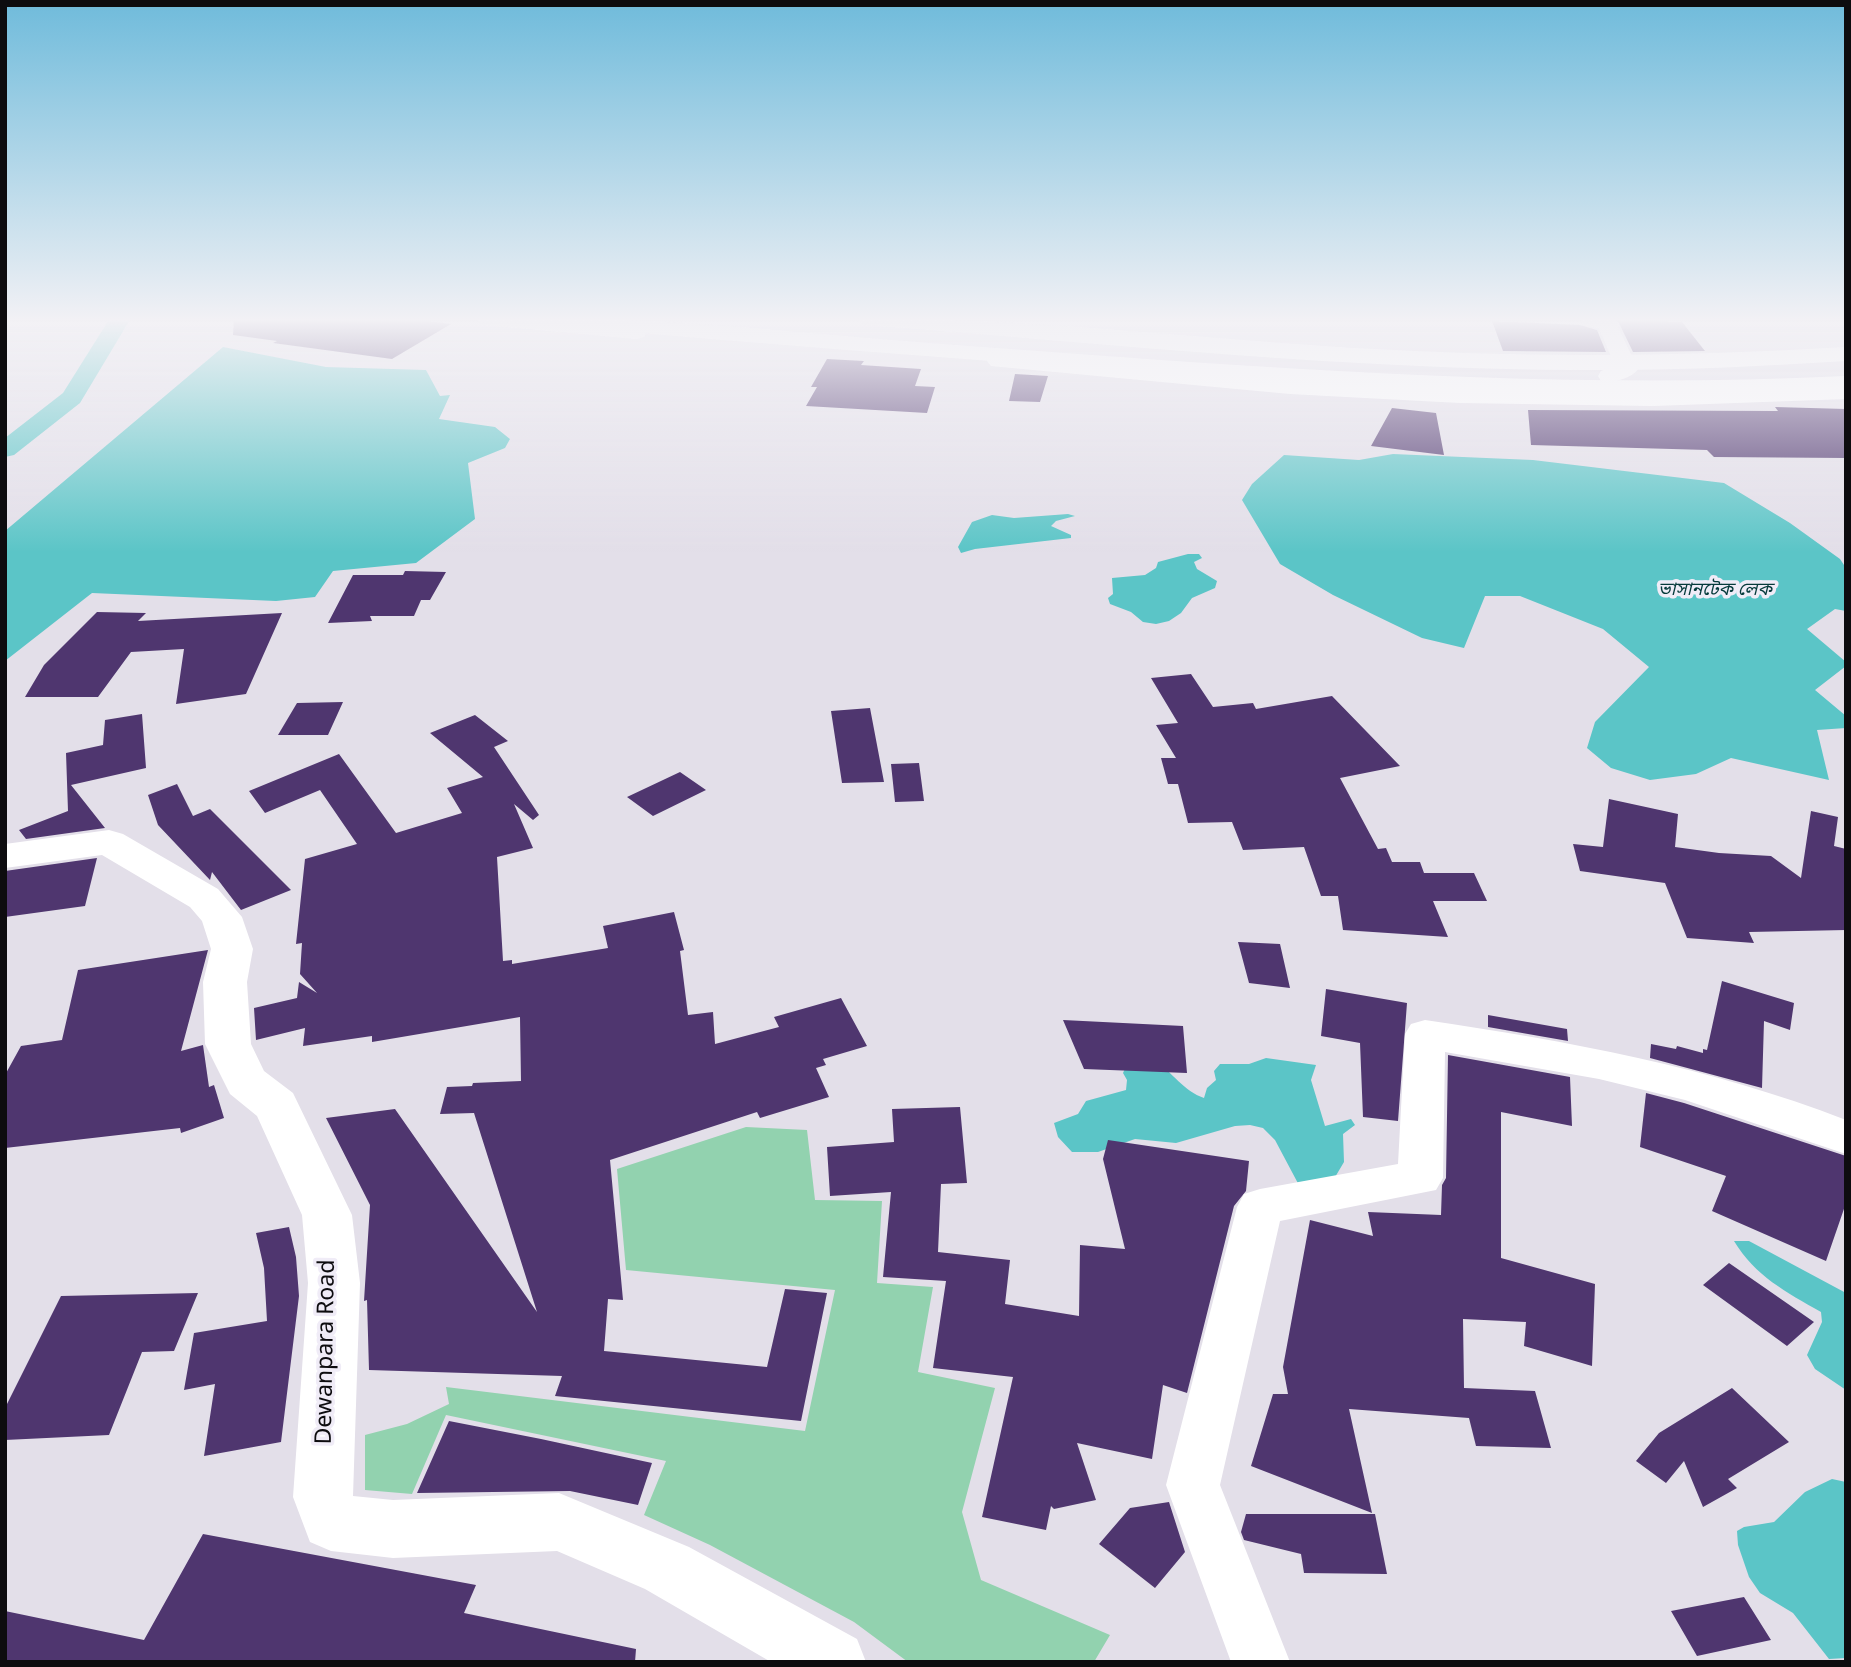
<!DOCTYPE html>
<html>
<head>
<meta charset="utf-8">
<style>
  body { margin:0 }
  #map { position:relative; width:1851px; height:1667px; overflow:hidden; background:#e3dfe9; font-family:Georgia,serif }
  canvas { display:block }
  .frame { position:absolute; inset:0; border:7px solid #0d0c0f; pointer-events:none }
</style>
</head>
<body>
<div id="map">
<canvas width="1851" height="1667"></canvas>
<div class="frame"></div>
</div>
<script>
const context = document.querySelector('canvas').getContext('2d');
context.lineJoin = 'round';
function fillPath(path, color) {
  context.fillStyle = color;
  context.fill(path, 'evenodd');
}
function drawText(font, color, halo, rows, align = 'center') {
  context.font = font + ' Georgia,"Noto Sans Bengali",serif';
  context.lineWidth = 7;
  context.setLineDash([]);
  context.textBaseline = 'middle';
  context.strokeStyle = halo;
  context.fillStyle = color;
  for (const [text, x, y, turn = 0] of rows) {
    context.save();
    context.translate(x, y);
    context.rotate((+turn || 0) * Math.PI / 180);
    context.textAlign = isNaN(turn) ? turn : align;
    if (halo) context.strokeText(text, 0, 0);
    context.fillText(text, 0, 0);
    context.restore();
  }
}
const green = new Path2D(`
  M746,1127L807,1130L815,1200L882,1201L877,1283L933,1287L918,1372L995,1388L962,1512L981,1580L1110,1635L1094,1662H908L854,1622L710,1545L644,1515L666,1461L446,1415L412,1494L365,1490V1435L407,1424L449,1404L446,1387L805,1431L835,1290L626,1270L617,1169Z`);
const water = new Path2D(`
  M223,347L326,367L426,370L440,396L450,395L439,419L495,427L510,439L505,448L468,463L475,519L416,563L333,571L315,597L276,601L92,593L5,661V531Z
  M1393,454L1533,460L1724,483L1790,523L1840,559L1846,568V611L1835,609L1807,629L1846,662V666L1815,690L1846,716V728L1817,730L1829,780L1731,758L1696,774L1650,780L1611,768L1587,748L1595,722L1649,667L1603,629L1520,596H1485L1464,648L1422,638L1333,595L1280,564L1242,500L1252,484L1284,455L1359,460Z
  M1068,514L1075,516L1056,521L1051,526L1071,535V538L975,549L961,553L958,547L972,522L992,515L1014,518Z
  M1188,554H1199L1202,558L1194,562L1197,569L1217,581L1215,588L1192,598L1181,613L1169,621L1156,624L1143,622L1131,612L1110,604L1108,598L1113,594L1112,578L1145,575L1156,568L1158,562Z
  M1266,1058L1316,1065L1311,1080L1325,1126L1351,1119L1355,1125L1343,1134L1344,1162L1328,1189H1301L1275,1140L1263,1128L1250,1125L1235,1126L1176,1143L1135,1139L1098,1152H1072L1058,1137L1054,1123L1078,1114L1086,1101L1126,1090L1127,1080L1123,1073L1128,1062L1156,1060C1172,1073 1184,1091 1204,1098L1207,1088L1216,1080L1214,1071L1220,1064H1249Z
  M1734,1241H1749L1846,1293V1390L1815,1369L1807,1355L1822,1322L1821,1312C1786,1292 1755,1276 1734,1241Z
  M1832,1479L1846,1482V1658L1829,1659L1793,1613L1760,1593L1749,1577L1738,1545L1737,1531L1744,1527L1774,1522L1805,1492Z`);
const canal = new Path2D(`
  M110,318H131L80,403L14,455L5,457V438L63,393Z`);
const building = new Path2D(`
  M234,318H405L451,324L392,359L273,343L277,341L233,335Z
  M1617,319L1682,322L1705,351L1633,352Z
  M1492,321L1580,325L1597,330L1606,352L1503,351Z
  M827,359L864,361L861,365L921,369L915,386L935,387L927,413L806,406L817,387H811Z
  M1015,374L1048,376L1040,402L1009,401Z
  M1775,407L1846,409V458L1714,457L1707,450L1531,445L1528,410L1778,411Z
  M1392,408L1436,413L1444,455L1371,446Z
  M405,571L446,572L430,600H421L414,616H370L372,621L328,623L353,575H403Z
  M97,612L146,613L138,621L282,613L246,694L176,704L184,649L131,652L98,697H25L44,665Z
  M1191,674L1213,707L1253,703L1256,709L1332,696L1400,766L1340,778L1378,849L1386,848L1392,862H1420L1424,873H1474L1487,901H1433L1448,937L1343,930L1338,896H1321L1304,847L1243,850L1232,822L1188,823L1178,784H1168L1161,758H1176L1156,725L1178,723L1151,678Z
  M343,702L328,735H278L297,703Z
  M870,708L884,782L842,783L831,711Z
  M142,714L146,768L71,785L105,828L26,839L19,830L68,811L66,753L103,745L105,720Z
  M475,715L508,741L494,747L539,815L533,820L514,804L533,848L497,857L503,961L512,960V964L608,948L603,926L674,912L684,950L680,951L688,1015L713,1012L715,1044L779,1027L774,1017L841,998L867,1046L823,1059L826,1065L816,1068L829,1097L760,1118L757,1112L610,1160L623,1300L608,1299L604,1351L767,1367L785,1289L827,1293L801,1421L555,1396L562,1376L369,1370L367,1300L364,1301L370,1205L326,1118L395,1109L537,1312L474,1113L440,1114L447,1087L472,1086L473,1083L521,1081L520,1017L372,1042V1036L303,1046L305,1028L256,1040L254,1008L297,998L299,982L317,993L300,974L302,943L296,944L305,859L357,844L320,790L265,813L249,791L339,754L396,833L462,813L447,788L483,777L430,733Z
  M919,763L924,801L895,802L891,764Z
  M680,772L706,790L653,816L627,797Z
  M177,784L193,816L210,809L291,890L241,910L212,872L210,880L158,825L148,795Z
  M1609,799L1678,814L1675,847L1719,853L1771,856L1801,878L1811,811L1838,817L1834,846L1846,849V930L1749,932L1754,943L1687,938L1665,883L1580,871L1573,844L1603,847Z
  M97,858L85,906L5,917V871Z
  M1238,942L1280,944L1290,988L1249,983Z
  M208,950L181,1051L203,1045L209,1087L214,1085L224,1118L181,1133L180,1128L5,1148V1075L21,1046L62,1040L78,970Z
  M1722,981L1794,1003L1790,1030L1764,1021L1762,1088L1650,1058L1651,1044L1676,1049L1677,1046L1703,1053V1049L1707,1050Z
  M1326,989L1407,1003L1398,1121L1363,1117L1360,1043L1321,1036Z
  M1488,1015L1567,1029L1568,1041L1488,1027Z
  M1063,1020L1183,1026L1187,1073L1084,1069Z
  M1448,1055L1570,1077L1572,1126L1501,1112V1258L1595,1284L1592,1366L1524,1346L1526,1322L1463,1319L1464,1388L1535,1391L1551,1448L1476,1446L1469,1418L1349,1409L1372,1513L1251,1466L1273,1394H1288L1283,1367L1310,1220L1373,1236L1368,1212L1441,1215L1442,1185L1446,1178Z
  M1646,1093L1684,1103L1846,1156V1203L1826,1261L1712,1211L1726,1176L1640,1147Z
  M960,1107L967,1183L941,1184L938,1252L1010,1260L1005,1304L1079,1316L1080,1245L1125,1249L1103,1159L1108,1140L1249,1161L1246,1191L1234,1206L1187,1393L1163,1385L1152,1459L1077,1443L1096,1500L1054,1509L1051,1506L1046,1530L982,1517L1013,1377L933,1368L946,1281L883,1277L891,1192L830,1196L827,1147L894,1142L892,1109Z
  M289,1227L296,1257L299,1296L281,1442L204,1456L215,1384L184,1390L194,1333L267,1321L264,1268L256,1233Z
  M1729,1263L1814,1322L1787,1346L1703,1285Z
  M198,1293L174,1351L142,1352L109,1435L5,1440V1408L61,1296Z
  M1732,1388L1789,1442L1728,1479L1737,1488L1703,1507L1684,1461L1666,1483L1636,1461L1659,1433Z
  M449,1421L541,1439L652,1463L638,1505L570,1491L417,1493Z
  M1169,1502L1185,1552L1155,1588L1099,1544L1130,1508Z
  M1246,1514H1375L1387,1574L1304,1573L1301,1554L1244,1540L1241,1532Z
  M203,1534L476,1585L464,1613L636,1649L635,1662H5V1611L144,1640Z
  M1744,1597L1771,1640L1697,1656L1671,1611Z`);
const minor = new Path2D(`
  M1579,318L1614,319L1638,369C1631,379 1613,383 1601,381L1598,376L1601,371L1615,366L1599,328L1583,325Z
  M1425,1020C1568,1041 1710,1067 1846,1120V1154L1685,1100L1599,1079L1445,1052L1443,1178L1436,1190L1280,1221L1220,1485L1290,1662H1231L1166,1485L1237,1207L1244,1194L1260,1189L1398,1164L1405,1034L1411,1024Z`);
const tertiary = new Path2D(`
  M109,830L123,834L218,889L242,917L253,949L247,982L251,1044L264,1071L293,1093L352,1215L360,1283L353,1496L393,1500L559,1493L689,1547L857,1639L866,1662H771L645,1589L557,1551L393,1558L331,1551L310,1542L293,1497L308,1283L302,1215L257,1116L230,1094L205,1044L203,982L211,949L202,921L190,907L102,855L5,868V844Z`);
const secondary = new Path2D(`
  M476,318H562L636,325L644,327L647,332L644,337L636,339L487,325L479,323Z
  M858,318C1024,318 1189,338 1354,348C1518,358 1682,357 1846,347V361C1765,366 1684,370 1603,370C1358,371 1113,344 869,325L861,323Z
  M999,354C1110,363 1221,376 1332,383C1503,393 1674,394 1846,385V399L1653,406L1460,403L1290,394L991,366L987,361L991,356Z`);
const primary = new Path2D(`
  M541,318C675,318 808,334 941,344C1242,366 1543,391 1846,376V390C1611,402 1378,389 1143,372C946,358 749,343 552,325L544,323Z`);
const farWaternames = [
  ["ভাসানটেক লেক",1715,592]
];
const nearStreetnames = [
  ["Dewanpara Road",328,1352,-89]
];
fillPath(green, '#92d2af');
fillPath(water, '#5bc5c7');
fillPath(canal, '#5bc5c7');
fillPath(building, '#4f366f');
fillPath(minor, '#fff');
fillPath(tertiary, '#fff');
fillPath(secondary, '#fff');
fillPath(primary, '#fff');
const sky = context.createLinearGradient(0, 0, 0, 552);
sky.addColorStop(0, '#6fbbdb');
sky.addColorStop(0.58, '#f2f1f5');
sky.addColorStop(1, '#f2f1f500');
context.fillStyle = sky;
context.fillRect(0, 0, 1851, 552);
drawText('italic 18px', '#063a3b', '#f0ecf7', farWaternames);
drawText('23px', '#0d0c0f', '#f0ecf7', nearStreetnames);
</script>
</body>
</html>
